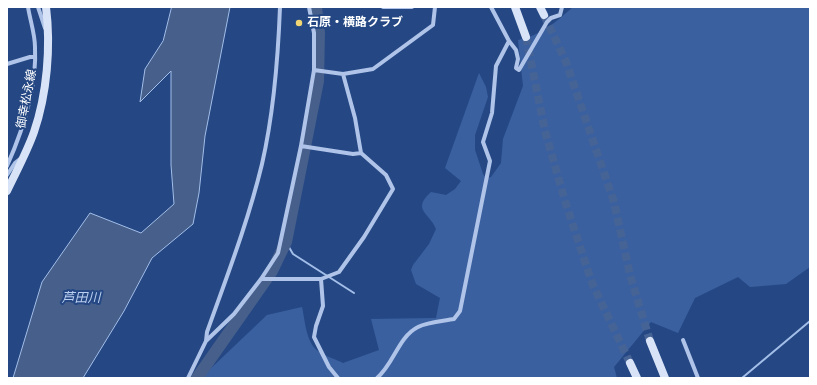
<!DOCTYPE html>
<html>
<head>
<meta charset="utf-8">
<style>
  body { margin:0 }
  #map { position:relative; width:817px; height:385px; overflow:hidden; background:#254884; font-family:"Archivo Narrow",sans-serif }
  canvas { display:block }
  .frame { position:absolute; inset:0; border:8px solid #fff; pointer-events:none }
</style>
</head>
<body>
<div id="map">
<canvas width="817" height="385"></canvas>
<div class="frame"></div>
</div>
<script>
const context = document.querySelector('canvas').getContext('2d');
context.lineJoin = 'round';
function fillPath(path, color) {
  context.fillStyle = color;
  context.fill(path, 'evenodd');
}
function stroke(path, color, width, dash) {
  context.strokeStyle = color;
  context.lineWidth = width;
  context.lineCap = dash ? 'butt' : 'round';
  context.setLineDash(dash || []);
  context.stroke(path);
}
function drawText(font, color, halo, rows, align = 'center') {
  context.font = font + ' "Archivo Narrow","Noto Sans JP",sans-serif';
  context.lineWidth = 4;
  context.setLineDash([]);
  context.textBaseline = 'middle';
  context.strokeStyle = halo;
  context.fillStyle = color;
  for (const [text, x, y, turn = 0] of rows) {
    context.save();
    context.translate(x, y);
    context.rotate((+turn || 0) * Math.PI / 180);
    context.textAlign = isNaN(turn) ? turn : align;
    if (halo) context.strokeText(text, 0, 0);
    context.fillText(text, 0, 0);
    context.restore();
  }
}
const green = new Path2D(`
  M573,7H810V267L786,284L750,287L738,277L695,298L678,333L651,322L614,367L617,378H202L207,372L267,315L302,307C305,320 306,343 318,351C325,356 335,359 343,363L379,350L371,319L436,318L440,298L416,284L411,270L413,265L429,244L436,229C430,213 411,210 431,192L446,195L455,189L461,181L445,168L479,73L486,87L488,97L475,135V150L483,174L486,178L491,177L501,163L503,139L523,86L518,40C540,36 556,22 573,7Z`);
const water = new Path2D(`
  M172,7H230L205,136L199,193L193,224L152,258L124,311L83,378H13L42,282L90,213L141,233L174,204L171,165V71L140,102L145,69L163,41Z`);
const stream = new Path2D(`
  M286,242L293,254L354,293
  M742,378L810,321`);
const river = new Path2D(`
  M197,378L272,271L286,242L318,81L319,33L316,7`);
const secondaryTunnel = new Path2D(`
  M544,15L566,62L614,202L630,275L650,341
  M526,37L545,131L565,201L592,283L630,363`);
const minor = new Path2D(`
  M38,7L45,28
  M383,7H412
  M491,7L509,41L516,50L518,59L516,68L519,70L547,22L551,18L560,15L562,7
  M7,64L30,57H35
  M314,70L343,74L373,69L433,25L435,7
  M301,146L353,154L361,153
  M7,166C23,130 37,86 35,47C35,34 30,20 28,7
  M7,175L15,163L20,159
  M261,279H321L339,272L364,237L393,189L386,175L361,153L355,118L343,74
  M321,279L323,306L316,326L314,337L329,367L338,378
  M683,340L698,378
  M206,341L234,314L261,279L278,253L301,146L314,70V33L309,7
  M188,378L206,341L207,332C227,276 248,222 262,164C274,112 278,60 280,7
  M377,378C394,364 398,337 418,327C427,322 443,321 454,319L460,311L490,161L483,142L492,113L496,66L509,41`);
const secondary = new Path2D(`
  M515,7L526,37
  M540,7L544,15
  M7,191C16,172 27,152 34,132C47,94 51,47 46,7
  M650,341L665,378
  M630,363L637,378`);
const markers = [
  [299,23,4,"#f1d673"]
];
const poiNames = [
  ["石原・横路クラブ",307,23]
];
const streetNames = [
  ["御幸松永線",27,99,-79]
];
const waterNames = [
  ["芦田川",81,299]
];
fillPath(green, '#3a60a0');
fillPath(water, '#475f8b');
stroke(water, '#a3bee8', 1);
stroke(stream, '#a3bee8', 2);
stroke(river, '#475f8b', 12);
stroke(secondaryTunnel, '#466396', 8, [8, 4]);
stroke(minor, '#afc4e8', 4);
stroke(secondary, '#d9e3f7', 8);
for (const [x, y, r, color] of markers) {
  const dot = new Path2D();
  dot.arc(x, y, r, 0, 2 * Math.PI);
  context.fillStyle = color;
  context.fill(dot);
  stroke(dot, '#254884', 1.5);
}
drawText('bold 12px', '#fff', '#254884', poiNames, 'left');
drawText('12px', '#fff', '#254884', streetNames);
drawText('italic 13px', '#baceef', '#254884', waterNames);
</script>
</body>
</html>
